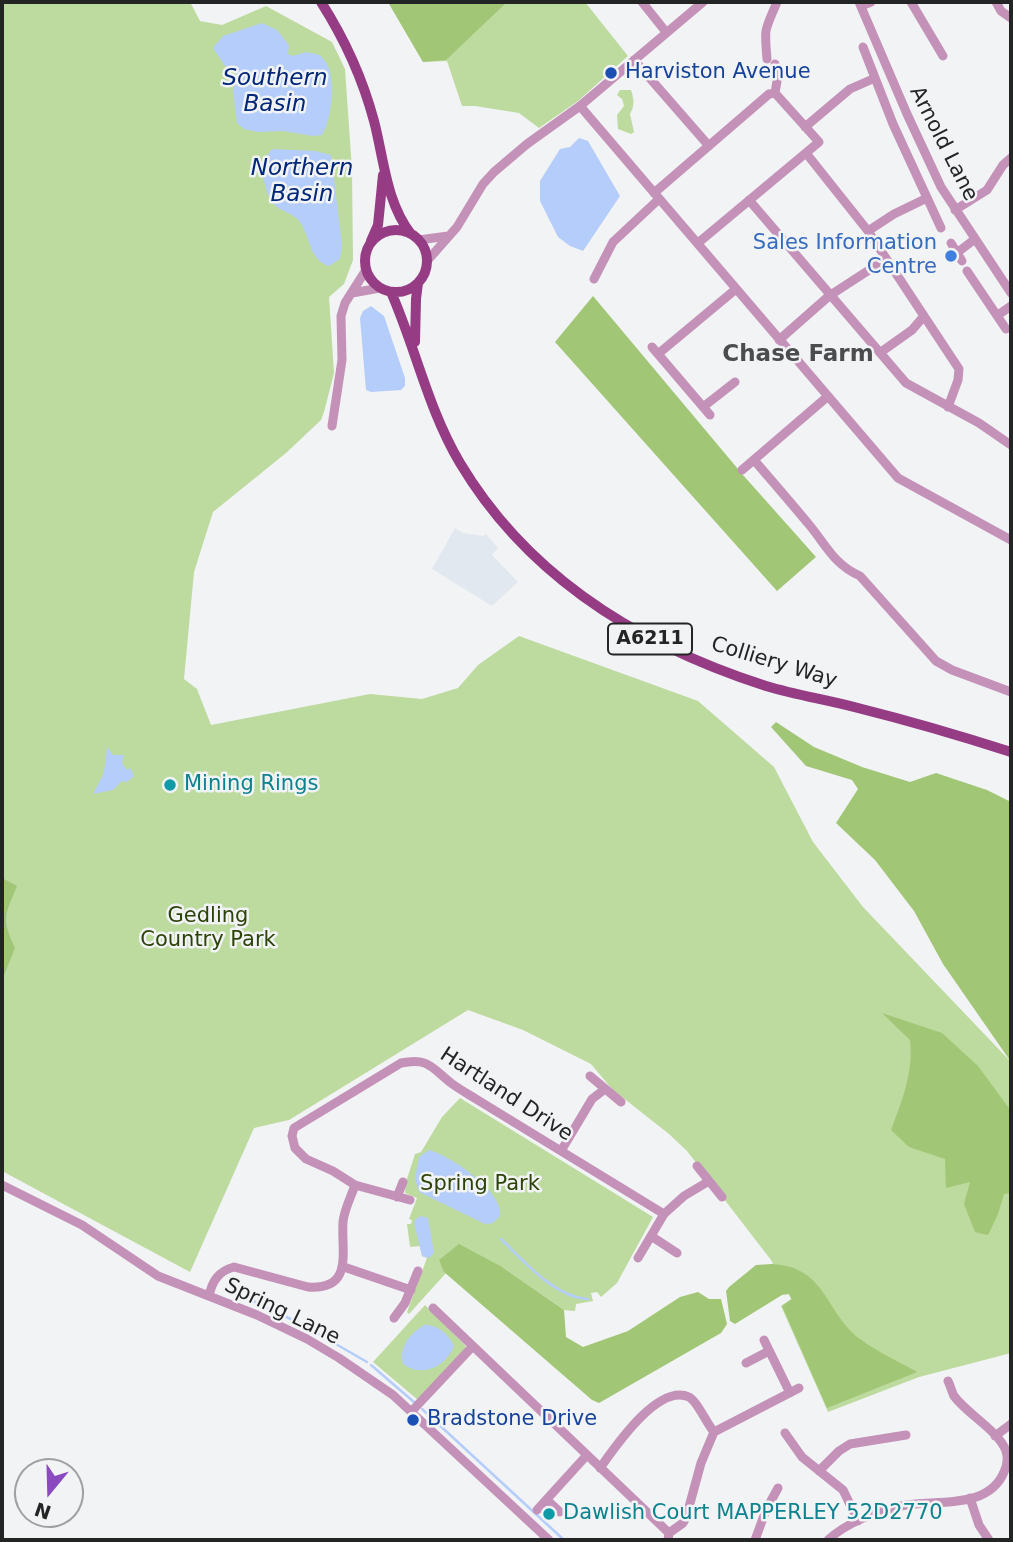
<!DOCTYPE html>
<html>
<head>
<meta charset="utf-8">
<style>
  body { margin:0 }
  #map { position:relative; width:1013px; height:1542px; overflow:hidden; background:#f2f3f5; font-family:"DejaVu Sans",sans-serif }
  canvas { display:block }
  .frame { position:absolute; inset:0; border:4px solid #232424; pointer-events:none }
  .north { position:absolute; left:14px; top:1458px; width:70px; height:70px; box-sizing:border-box; background:#f2f3f5; border:2px solid #9fa0a1; border-radius:50%; rotate:199deg; font-size:19px; font-weight:700; line-height:28px; text-align:center; color:#232424 }
  .north::after { content:''; display:block; margin:auto; width:24px; height:32px; background:#8b4abf; clip-path:polygon(50% 0,100% 100%,50% 72%,0 100%) }
</style>
</head>
<body>
<div id="map">
<canvas width="1013" height="1542"></canvas>
<div class="frame"></div>
<div class="north">N</div>
</div>
<script>
const context = document.querySelector('canvas').getContext('2d');
context.lineJoin = 'round';
function fillPath(path, color) {
  context.fillStyle = color;
  context.fill(path, 'evenodd');
}
function stroke(path, color, width, dash) {
  context.strokeStyle = color;
  context.lineWidth = width;
  context.lineCap = dash ? 'butt' : 'round';
  context.setLineDash(dash || []);
  context.stroke(path);
}
function drawText(font, color, halo, rows, align = 'center') {
  context.font = font + ' "DejaVu Sans",sans-serif';
  context.lineWidth = 5;
  context.setLineDash([]);
  context.textBaseline = 'middle';
  context.strokeStyle = halo;
  context.fillStyle = color;
  for (const [text, x, y, turn = 0] of rows) {
    context.save();
    context.translate(x, y);
    context.rotate((+turn || 0) * Math.PI / 180);
    context.textAlign = isNaN(turn) ? turn : align;
    if (halo) context.strokeText(text, 0, 0);
    context.fillText(text, 0, 0);
    context.restore();
  }
}
const built = new Path2D(`
  M455,528L463,533L483,536L486,534L498,548L492,555L518,582L492,606L432,569Z`);
const green = new Path2D(`
  M2,2H190L200,21L222,25L266,6L332,42L345,69L352,170L353,260L344,284L329,297L334,373L324,412L321,420L286,453L213,512L194,572L184,679L197,689L211,725L370,694L422,699L458,688L478,665L519,636L698,701L774,767L813,842L863,907L1011,1062V1353L919,1377L828,1412L781,1306L791,1299L771,1260L687,1151L669,1134L612,1089L591,1064L523,1030L468,1010L289,1120L254,1128L190,1272L2,1171Z
  M388,2H585L628,56L578,101L539,128L519,113L475,106H462L447,61L423,62Z
  M620,90H631C634,99 635,105 630,114L634,132L631,134L618,129L617,115L624,106L622,99L617,95Z
  M460,1098L653,1217L617,1283L601,1297L597,1292L591,1293L593,1301L576,1304L575,1311L564,1310L502,1267L444,1272L446,1273L409,1314L407,1312L427,1258L422,1256L420,1246L410,1247L407,1224H411L412,1220L409,1219L417,1198L405,1193L406,1182L415,1154L421,1152L442,1117Z
  M425,1305L465,1345L466,1349L418,1400L373,1362Z`);
const forest = new Path2D(`
  M388,2H507L446,60L423,62Z
  M593,296L743,475L816,557L777,591L555,342Z
  M776,722L814,747L862,767L910,782L936,773L987,790L1011,802V1062L943,964L914,911L875,860L836,823L858,789L852,780L806,766L771,727Z
  M2,878L17,886C5,915 1,918 15,948L2,980Z
  M882,1013L942,1033L978,1066L1011,1111V1193L1004,1194L998,1214L988,1235L975,1232L964,1204L970,1182L946,1188L945,1159L909,1147L891,1130C902,1102 914,1070 910,1040Z
  M459,1244L502,1267L564,1310L566,1337L583,1347L628,1331L680,1297L698,1292L709,1299H721L727,1324L721,1333L599,1403L592,1400L444,1272L439,1260Z
  M772,1264C827,1267 825,1313 860,1339C877,1352 898,1361 917,1372L827,1408L782,1306L792,1299L789,1294L782,1295L735,1324L730,1321L726,1291L729,1287L756,1265Z`);
const water = new Path2D(`
  M262,23L277,30L289,45L288,54L293,56L306,52L320,55C323,59 328,64 329,69C335,86 331,121 322,135L313,136L283,131L258,132L244,129L237,123L233,90L237,77L234,67L225,66L213,48L223,36Z
  M579,138L588,141L620,196L583,251L570,246L558,237L540,201V181L560,149L570,147Z
  M273,149L315,151L331,155L342,245L340,259L329,266C309,260 310,236 300,222C294,214 284,212 277,207C263,196 257,159 273,149Z
  M371,306L384,316L405,378V386L401,390L371,392L366,390L360,318L363,311Z
  M107,747L113,755H124L122,763L127,770L130,768L134,776L127,782L122,781L113,790L93,794L104,773Z
  M429,1150C451,1156 504,1192 500,1216C495,1222 493,1224 485,1224L419,1192L415,1179L419,1157Z
  M421,1216L428,1218L434,1253L429,1258L422,1256L414,1223L416,1219Z
  M424,1325C438,1324 449,1335 454,1346C446,1367 422,1378 403,1364C399,1346 410,1334 424,1325Z`);
const stream = new Path2D(`
  M501,1239C524,1261 554,1297 588,1299
  M247,1298L301,1324L367,1362
  M371,1365L414,1402
  M422,1409L564,1540`);
const minor = new Path2D(`
  M642,2L666,32
  M859,2L907,114L941,187L1011,293
  M911,2L943,56
  M996,2L1001,11L1011,18
  M861,6L871,2
  M863,47L893,124L941,228
  M767,59C764,26 765,31 777,2
  M634,60L709,146
  M775,64L777,81L775,93
  M580,106L898,478L1011,540
  M805,127L850,89L875,78
  M806,153L868,231L924,316L912,330L881,352
  M654,193L769,94L775,93L819,142L698,243
  M749,200L906,383L979,423L1011,445
  M955,210L987,190L1003,165L1011,158
  M868,231L894,214L927,198
  M419,240L448,236
  M951,243L962,261
  M958,252L975,239
  M427,261L457,227L483,184L494,172L527,144L580,106L703,2
  M967,271L1006,329
  M594,279L613,242L659,199
  M352,293L380,288
  M998,315L1011,306
  M924,316L959,369L958,380L948,407
  M779,340L829,296L886,259
  M652,347L710,415
  M658,354L736,289
  M703,407L735,382
  M332,426L342,360L341,316L345,303L366,270
  M754,460C773,482 792,504 811,527C827,547 835,565 860,576L936,661L952,670L1011,692
  M742,470L827,397
  M590,1076L621,1102
  M561,1151L592,1099L605,1089
  M697,1166L722,1197
  M2,1185L82,1225L158,1276L257,1315L307,1339L339,1358L393,1395L549,1540
  M397,1197L403,1182
  M410,1200L355,1185L333,1171L306,1159L295,1148L292,1136L294,1128L401,1063C428,1057 432,1068 451,1083C459,1089 468,1094 476,1099L664,1214
  M651,1236L677,1253
  M638,1258L664,1214L684,1196L709,1181
  M344,1267L411,1290
  M209,1296C212,1282 218,1271 234,1267L308,1287C354,1290 341,1252 343,1222C344,1210 351,1197 355,1185
  M433,1308L669,1533
  M394,1318L405,1303L418,1271
  M764,1340L790,1393
  M746,1363L769,1351
  M411,1412L473,1346
  M785,1433L802,1457L843,1490L858,1521
  M995,1436L1011,1424
  M600,1468C615,1447 658,1383 689,1397C697,1401 707,1424 714,1432
  M819,1471L839,1451L850,1444L906,1435
  M970,1498L979,1525L989,1540
  M547,1500L560,1512
  M537,1510L587,1455
  M668,1540L669,1533L683,1523L686,1518L701,1463L714,1432L799,1388
  M755,1540L766,1510L778,1488
  M828,1540C846,1523 877,1511 901,1506C933,1499 988,1511 1004,1472C1007,1466 1008,1458 1006,1451C999,1431 967,1414 954,1396C952,1392 950,1385 948,1381`);
const major = new Path2D(`
  M321,2C344,38 363,80 374,121C384,159 386,202 411,234
  M365 261a31 31 0 1 1 62 0a31 31 0 1 1-62 0Z
  M371,241L378,225L383,175
  M391,292C416,349 428,409 460,463C528,577 641,646 766,686C796,695 828,700 858,708C910,721 961,736 1011,752
  M415,342L416,299L418,283`);
const markers = [
  [611,73,7,"#1a4fb4"],
  [951,256,7,"#3f7fe0"],
  [170,785,7,"#0f9aa8"],
  [413,1420,7,"#1a4fb4"],
  [549,1514,7,"#0f9aa8"]
];
const shields = [
  [650,639,84]
];
const shieldNames = [
  ["A6211",650,639]
];
const transitNames = [
  ["Harviston Avenue",625,73],
  ["Bradstone Drive",427,1420]
];
const streetNames = [
  ["Arnold Lane",943,144,63],
  ["Colliery Way",774,663,17],
  ["Hartland Drive",506,1095,33],
  ["Spring Lane",282,1312,26]
];
const shopNames = [
  ["Sales Information",937,244],
  ["Centre",937,268]
];
const cultureNames = [
  ["Mining Rings",184,785],
  ["Dawlish Court MAPPERLEY 52D2770",563,1514]
];
const parkNames = [
  ["Gedling",208,917],
  ["Country Park",208,941],
  ["Spring Park",480,1185]
];
const waterNames = [
  ["Southern",275,79],
  ["Basin",275,105],
  ["Northern",302,169],
  ["Basin",302,195]
];
const neighbourhoodNames = [
  ["Chase Farm",798,355]
];
fillPath(built, '#e1e8ef');
fillPath(green, '#bdda9f');
fillPath(forest, '#a1c675');
fillPath(water, '#b4cdfa');
stroke(stream, '#b4cdfa', 2.5);
stroke(minor, '#c492b9', 9);
stroke(major, '#953c85', 10);
for (const [x, y, r, color] of markers) {
  const dot = new Path2D();
  dot.arc(x, y, r, 0, 2 * Math.PI);
  context.fillStyle = color;
  context.fill(dot);
  stroke(dot, '#f2f3f5', 2.5);
}
for (const [x, y, w] of shields) {
  const box = new Path2D();
  box.roundRect(x - w / 2, y - 15.5, w, 31, 5);
  context.fillStyle = '#f2f3f5';
  context.fill(box);
  stroke(box, '#232424', 2);
}
drawText('bold 19px', '#232424', null, shieldNames);
drawText('21px', '#164399', '#f2f3f5', transitNames, 'left');
drawText('21px', '#232424', '#f2f3f5', streetNames);
drawText('21px', '#366cbe', '#f2f3f5', shopNames, 'right');
drawText('21px', '#0d838f', '#f2f3f5', cultureNames, 'left');
drawText('21px', '#2d4408', '#f2f3f5', parkNames);
drawText('italic 23px', '#002779', '#f2f3f5', waterNames);
drawText('bold 23px', '#4a4c4d', '#f2f3f5', neighbourhoodNames);
</script>
</body>
</html>
